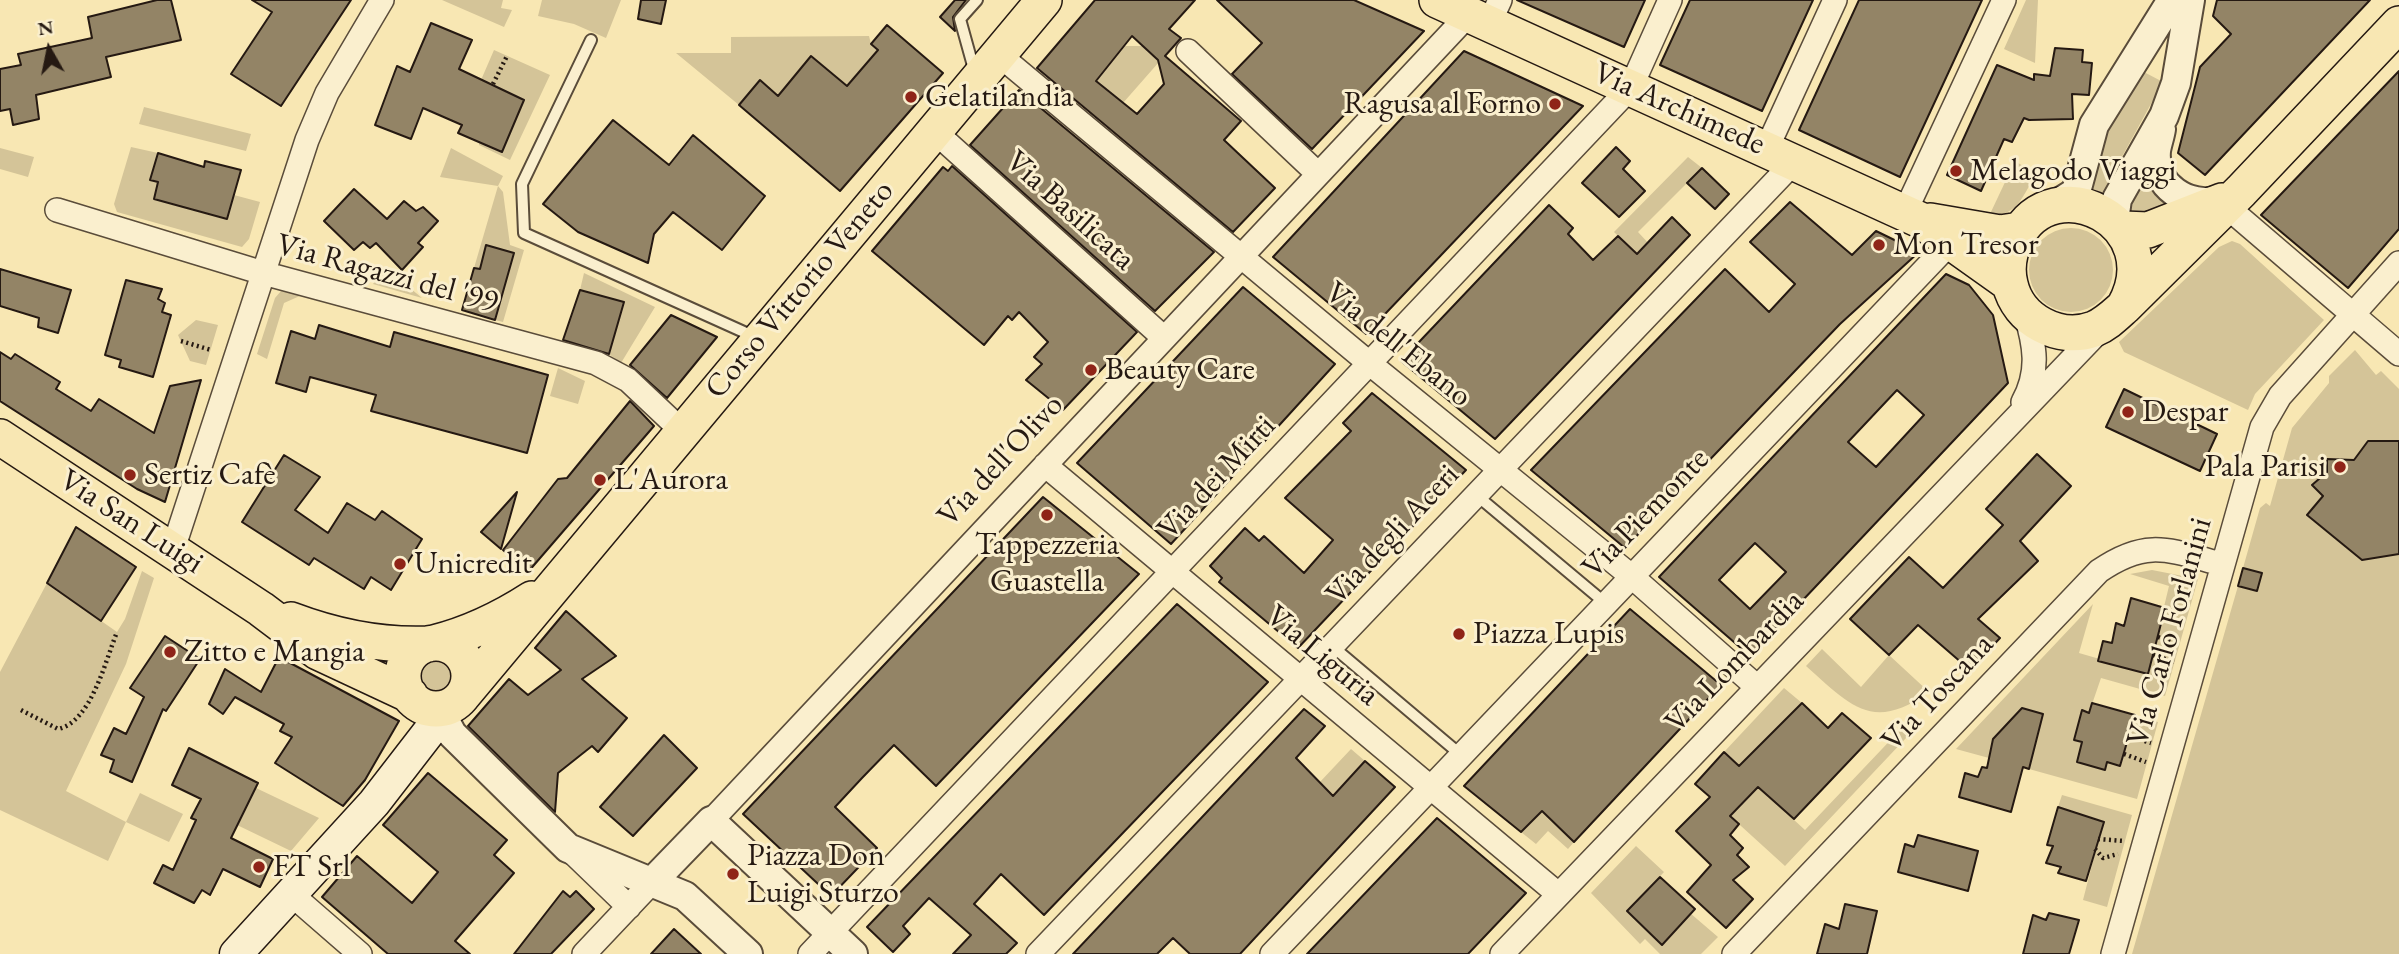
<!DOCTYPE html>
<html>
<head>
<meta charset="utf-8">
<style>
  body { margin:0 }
  #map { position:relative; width:2399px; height:954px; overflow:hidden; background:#f8e7b3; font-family:"EB Garamond",serif }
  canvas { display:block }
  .north { position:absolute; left:14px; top:14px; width:70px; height:70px; -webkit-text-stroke:5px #faefce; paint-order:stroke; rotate:351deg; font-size:19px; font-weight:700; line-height:28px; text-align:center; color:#251912 }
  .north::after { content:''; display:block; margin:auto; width:24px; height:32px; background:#251912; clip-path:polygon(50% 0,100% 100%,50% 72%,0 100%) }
</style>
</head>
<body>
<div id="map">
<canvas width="2399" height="954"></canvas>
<div class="north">N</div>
</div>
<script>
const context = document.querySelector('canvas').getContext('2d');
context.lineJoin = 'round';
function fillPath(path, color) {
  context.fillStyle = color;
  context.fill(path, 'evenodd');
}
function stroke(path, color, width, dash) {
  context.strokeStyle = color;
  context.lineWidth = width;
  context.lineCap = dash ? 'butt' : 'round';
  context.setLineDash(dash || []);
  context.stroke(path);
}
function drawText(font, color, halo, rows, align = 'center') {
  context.font = font + ' "EB Garamond",serif';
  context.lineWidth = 6;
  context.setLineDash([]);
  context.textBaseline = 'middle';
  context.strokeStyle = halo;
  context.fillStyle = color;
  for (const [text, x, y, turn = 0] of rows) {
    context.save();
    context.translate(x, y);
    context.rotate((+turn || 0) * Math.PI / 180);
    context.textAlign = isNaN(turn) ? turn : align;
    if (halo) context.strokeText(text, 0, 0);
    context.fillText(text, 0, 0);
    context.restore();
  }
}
const green = new Path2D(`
  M442,0H503L501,8L512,10L504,27Z
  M542,0H621L606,38L574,24L538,16Z
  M2026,0H2038L2035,63L2004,49Z
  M869,36L871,44L887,57L847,86L811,57L778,96L760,80L739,105L676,53H731V37Z
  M1124,46H1143L1159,62L1123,103L1096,81Z
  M494,50L550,75L510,160L479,145V142L502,152L524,100L488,82L485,89L478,87Z
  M2142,71L2163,82L2102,193L2091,188L2099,139Z
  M144,107L251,134L246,151L139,124Z
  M131,147L158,153L150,179L158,182L155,199L227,219L234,195L260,202L249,239L242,247L117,212L114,204Z
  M0,148L34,157L28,177L0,169Z
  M451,148L503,176L498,186L503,192L510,245L524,250L503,322L495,320L514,253L486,245L480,269L474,268L498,186L440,177Z
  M1688,157L1702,168L1638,232L1665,261L1655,272L1614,232Z
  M2015,161L2036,174C2023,195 2017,218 1990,214Z
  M2149,184L2173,205L2136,218L2125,210L2141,185Z
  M2029 270a42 42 0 1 1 84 0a42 42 0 1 1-84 0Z
  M2232,241L2240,244L2324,320L2255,394L2248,410L2124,352L2119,342L2219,247Z
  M386,268L422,298L373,284Z
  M584,273L655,307L621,363L609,354L624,302L580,290Z
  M281,291L302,295L284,303L267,359L257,354L275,298Z
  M196,320L218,325L206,365L190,361L178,335Z
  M2355,350L2376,375L2381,371L2399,389V954H2132L2238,586L2257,591L2262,573L2243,568L2260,508L2266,503L2270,506L2292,428L2329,383V376Z
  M558,368L585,381L578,404L550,396Z
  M2152,570L2198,579L2165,696L2101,678L2089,713L2082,711L2074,739L2082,742L2077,762L2105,770L2107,762L2120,765L2135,715L2158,722L2137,799L2029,769L2042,715L1989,758L1956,749L2093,604L2079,653L2148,673L2169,586L2130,574Z
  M142,571L154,578L126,664L66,791L126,822L140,793L183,814L169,842L126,822L108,861L0,810V672L47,583L117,632L125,619Z
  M1822,649L1861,687L1889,655L1929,692C1872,733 1850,705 1806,666Z
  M418 675a17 17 0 1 1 34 0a17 17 0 1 1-34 0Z
  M1784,688L1802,703L1762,743L1768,796L1805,830L1901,729L1924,719L1785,866L1730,816L1755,789L1724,752Z
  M1351,749L1365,761L1352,776L1368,792L1324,801L1331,794L1319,783Z
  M256,788L319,818L291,851L237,825Z
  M2062,795L2132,815L2107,907L2083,900L2103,822L2058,807Z
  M1549,804L1571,821L1563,831L1574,842L1568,849L1548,831L1536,844L1521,832Z
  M1636,846L1664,872L1627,912L1662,944L1683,907L1718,937L1701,954H1660L1645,939L1640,944L1591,893Z`);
const building = new Path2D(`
  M157,0H171L181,40L106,57L111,77L36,95L39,119L13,125L10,109L0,111V69L21,65L18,54L92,38L88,17Z
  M252,0H351L281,106L231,74L272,12Z
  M641,0H666L661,24L638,19Z
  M955,0H966L953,17L955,31L940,17Z
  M1095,0H1195L1169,29L1181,38L1165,56L1241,121L1224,140L1275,188L1233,232L1037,68ZM1132,36L1158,60L1164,84L1137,114L1096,81Z
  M1217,0H1354L1424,31L1312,149L1232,74L1262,43Z
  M1517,0H1645L1624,47Z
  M1690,0H1813L1762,111L1660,65Z
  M1859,0H1982L1900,177L1799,130Z
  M2217,0H2370L2205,175L2178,153L2200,67L2231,34L2213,16Z
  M431,23L472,40L459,69L524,100L502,152L458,133L462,125L423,108L411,139L375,125L397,66L410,72Z
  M887,25L943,73L840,191L739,105L760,80L778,96L811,56L847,86L878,50L871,44Z
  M2055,48L2083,50L2082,62L2092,63L2089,95L2072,94L2073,119L2029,120L2024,118L2012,142L2004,139L1981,191L1947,175L1997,65L2034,80V74L2050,76Z
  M1464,51L1583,106L1366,334L1273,257Z
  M2399,71V229L2348,288L2261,215Z
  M1019,90L1214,252L1155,311L970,145Z
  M613,120L669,165L693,135L765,196L722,250L673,212L654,234L648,263L578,232L543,204Z
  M1616,147L1630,161L1623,169L1645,191L1619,217L1582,183Z
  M158,153L204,167L205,161L241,170L227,219L154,199L158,182L150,180Z
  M952,166L1137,332L1063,410L1026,380L1042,364L1034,357L1048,342L1019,312L1012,320L1008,316L984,345L872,251L943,167L948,171Z
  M1702,168L1729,194L1715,209L1687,183Z
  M354,189L387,219L404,201L416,211L423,207L438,221L418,243L423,247L402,270L376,243L370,248L363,242L354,250L324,221Z
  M1790,202L1852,255L1876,231L1919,252L1840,324L1625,548L1531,470L1725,269L1769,312L1795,284L1750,242Z
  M1549,205L1573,228L1568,234L1593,260L1618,236L1637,254L1672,217L1690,235L1495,439L1401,361Z
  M486,245L514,253L495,320L462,310L474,268L480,269Z
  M0,269L71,290L58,333L38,327L39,318L0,306Z
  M1946,274L1969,285L1993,315L2008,383L1750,656L1659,577ZM1897,390L1924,415L1876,467L1848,442ZM1755,543L1786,572L1750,609L1719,580Z
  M126,280L162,289L158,299L165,303L162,312L171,315L153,377L119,367L121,360L105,355Z
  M1243,287L1335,364L1171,544L1077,463Z
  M580,290L624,302L609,354L563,340Z
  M671,315L717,337L667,398L630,365Z
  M319,325L390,347L394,332L548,375L527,453L371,411L376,395L310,377L306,392L276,383L291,331L315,339Z
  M0,352L11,359L15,354L60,382L56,389L91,411L99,399L154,433L170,386L201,380L165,502L137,489L0,401Z
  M2124,389L2217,434L2200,471L2106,427Z
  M1372,393L1466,470L1298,648L1219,582L1222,578L1210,566L1245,528L1259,541L1264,536L1304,573L1333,540L1285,498L1351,431L1343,423Z
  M630,401L654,426L528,572L503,550L558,479L567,478Z
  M2368,441H2399V554L2362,560L2307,515L2323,496L2312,485L2327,472V459L2354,460Z
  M2037,454L2071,486L2020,541L2038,561L1978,619L2000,638L1970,670L1918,625L1889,655L1850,619L1909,557L1943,588L2003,525L1986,509Z
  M284,455L320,477L295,510L328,533L347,503L375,520L382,511L422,539L391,590L371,577L364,589L314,558L309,565L242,522Z
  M517,492L501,549L481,532Z
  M1043,497L1139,574L936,786L894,745L862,778L835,807L877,848L831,896L743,814Z
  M76,527L136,567L101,621L47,583Z
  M2243,568L2262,573L2257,591L2238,586Z
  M2131,598L2165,608L2148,674L2098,661L2103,641L2112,643L2116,623L2124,626Z
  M1177,604L1268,682L1044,915L1001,874L974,904L1017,943L1006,954H953L971,935L929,898L903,926L910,934L893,952L867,927Z
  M1630,609L1721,685L1574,842L1542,811L1521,832L1464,786Z
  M566,611L616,656L582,679L627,718L598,752L592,746L558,773L555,812L468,726L509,679L528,695L561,670L535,648Z
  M165,636L200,659L166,711L163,709L132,782L110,772L114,760L101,755L114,728L126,734L144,697L130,688Z
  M279,657L399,721L365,780L343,806L275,763L292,737L280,731L284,724L235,697L223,714L209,704L225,669L261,692Z
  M1802,703L1828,728L1842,713L1871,738L1794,819L1758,787L1730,816L1739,824L1730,835L1743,848L1737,855L1749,867L1733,880L1753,899L1726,928L1687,892L1711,865L1676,831L1710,797L1695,784L1724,752L1739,766Z
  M2092,703L2135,715L2120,766L2107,762L2105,770L2077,762L2082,742L2074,740L2082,710L2089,713Z
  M2022,708L2043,714L2029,769L2023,767L2011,812L1959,797L1965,773L1978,777L1982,767L1987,768L1993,739Z
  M1304,709L1325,726L1296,758L1333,796L1365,761L1395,787L1240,954H1190L1173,938L1157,954H1073Z
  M664,735L697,768L633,836L600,807Z
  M189,748L258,783L231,838L273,859L260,887L223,869L210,895L202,890L194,903L154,883L163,865L173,870L196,820L191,818L201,799L172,785Z
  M428,773L507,840L494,855L514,873L455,941L470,954H388L322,897L357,856L412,903L438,872L383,825Z
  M2058,807L2104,822L2086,881L2058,873L2061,867L2046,863L2053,846L2047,845Z
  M1437,818L1526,893L1468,954H1307Z
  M1918,835L1978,851L1968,891L1898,872L1905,844L1914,847Z
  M1660,877L1695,909L1662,945L1627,911Z
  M563,891L570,897L576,891L594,909L551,954H514Z
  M1845,904L1877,911L1867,954H1817L1825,924L1839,929Z
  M2049,913L2079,920L2069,954H2023L2033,915L2046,920Z
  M674,929L701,954H651Z`);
const path = new Path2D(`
  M493,84L507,56
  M181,341L211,350
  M2158,637L2178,644
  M2153,655L2174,662
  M21,710L58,729C91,722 105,662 117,632
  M2129,736L2151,743
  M2124,754L2146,762
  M2098,839L2124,841
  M2095,849L2103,858L2118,854`);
const service = new Path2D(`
  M591,40L522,184L524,233L755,337
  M975,73L960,19L977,0
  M1475,494L1604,602
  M1332,646L1461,755`);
const minor = new Path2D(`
  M1489,24L1500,0
  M1188,51L1317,173
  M998,54L1369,363L1630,575L1756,686
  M934,131L1164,338
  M1767,148L1835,0
  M2226,206L2399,354
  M57,210L263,273L596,363L628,380L681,430
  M1905,212L2004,0
  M2023,402C2040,371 2035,345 2025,312
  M1045,465L1558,894
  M173,549L307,140L327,93L382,0
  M711,821L1469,14
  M573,853L629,907
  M291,894L360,954
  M584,954L652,882
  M810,954L1631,87L1670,0
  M1038,954L1795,161
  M1272,954L1951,242
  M1502,954L2100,330
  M1734,954L2099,571C2147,538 2169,550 2221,564
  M2113,954L2262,427L2280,396L2399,263`);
const tertiary = new Path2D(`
  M2161,129C2160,136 2157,144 2156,151C2153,186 2188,209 2220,200
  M2049,209L2076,192L2094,125L2172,0
  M2118,224L2115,214L2117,199L2164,116L2176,83L2190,0
  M442,715L452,734L568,848L685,896L748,954
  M652,882L711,821L853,954`);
const secondary = new Path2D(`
  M236,954L374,803L449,706`);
const primary = new Path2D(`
  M1437,0L1920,220L2010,284
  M1930,221L2000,233L2020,230
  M2123,229L2148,230L2222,201
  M2124,307C2171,224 2054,164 2016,238C2009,252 2006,268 2010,284C2018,320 2059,342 2094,329C2106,324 2114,316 2124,307L2241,191L2399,24
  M0,437L261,609L318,652L410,695
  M291,620C336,637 379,646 428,644
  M434,643C470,634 501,619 532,599
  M403 676a33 33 0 1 1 66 0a33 33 0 1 1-66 0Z
  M463,695L1044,0`);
const markers = [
  [911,97,7,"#8f2418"],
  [1555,104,7,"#8f2418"],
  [1956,171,7,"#8f2418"],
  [1879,245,7,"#8f2418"],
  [1091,370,7,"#8f2418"],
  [2128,412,7,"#8f2418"],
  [2340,467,7,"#8f2418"],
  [130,475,7,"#8f2418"],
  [600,480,7,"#8f2418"],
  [1047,515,7,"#8f2418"],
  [400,564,7,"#8f2418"],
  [1459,634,7,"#8f2418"],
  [170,652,7,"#8f2418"],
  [259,867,7,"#8f2418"],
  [733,874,7,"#8f2418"]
];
const poiNames = [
  ["Gelatilandia",925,97],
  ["Ragusa al Forno",1541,104,"right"],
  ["Melagodo Viaggi",1970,171],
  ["Mon Tresor",1893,245],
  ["Beauty Care",1105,370],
  ["Despar",2142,412],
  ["Pala Parisi",2326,467,"right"],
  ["Sertiz Cafè",144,475],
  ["L'Aurora",614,480],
  ["Tappezzeria",1047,545,"center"],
  ["Guastella",1047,582,"center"],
  ["Unicredit",414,564],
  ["Piazza Lupis",1473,634],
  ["Zitto e Mangia",184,652],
  ["Piazza Don",747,856],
  ["Luigi Sturzo",747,893],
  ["FT Srl",273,867]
];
const streetNames = [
  ["Via Archimede",1679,109,24],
  ["Via Basilicata",1070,211,42],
  ["Via Ragazzi del '99",387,274,15],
  ["Corso Vittorio Veneto",800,290,-50],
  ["Via dell'Ebano",1398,345,39],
  ["Via dell'Olivo",1001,461,-47],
  ["Via dei Mirti",1217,478,-47],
  ["Via Piemonte",1646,514,-46],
  ["Via San Luigi",131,522,33],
  ["Via degli Aceri",1393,535,-47],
  ["Via Carlo Forlanini",2170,632,-74],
  ["Via Liguria",1322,656,40],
  ["Via Lombardia",1735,662,-46],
  ["Via Toscana",1938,693,-47]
];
fillPath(green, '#d4c498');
fillPath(building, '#938466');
stroke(building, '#251912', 2);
stroke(service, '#5a4c3a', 14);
stroke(minor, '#5a4c3a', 26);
stroke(tertiary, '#5a4c3a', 32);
stroke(secondary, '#251912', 35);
stroke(primary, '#251912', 38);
stroke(path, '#251912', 4.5, [2, 3.5]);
stroke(service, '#faefce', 10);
stroke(minor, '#faefce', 23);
stroke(tertiary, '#faefce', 28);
stroke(secondary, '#faefce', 32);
stroke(primary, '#f8e7b3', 35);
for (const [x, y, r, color] of markers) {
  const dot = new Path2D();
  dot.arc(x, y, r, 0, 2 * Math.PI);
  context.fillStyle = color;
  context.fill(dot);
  stroke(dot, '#faefce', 2.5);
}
drawText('32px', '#251912', '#faefce', poiNames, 'left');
drawText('32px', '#251912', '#faefce', streetNames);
</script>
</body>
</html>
